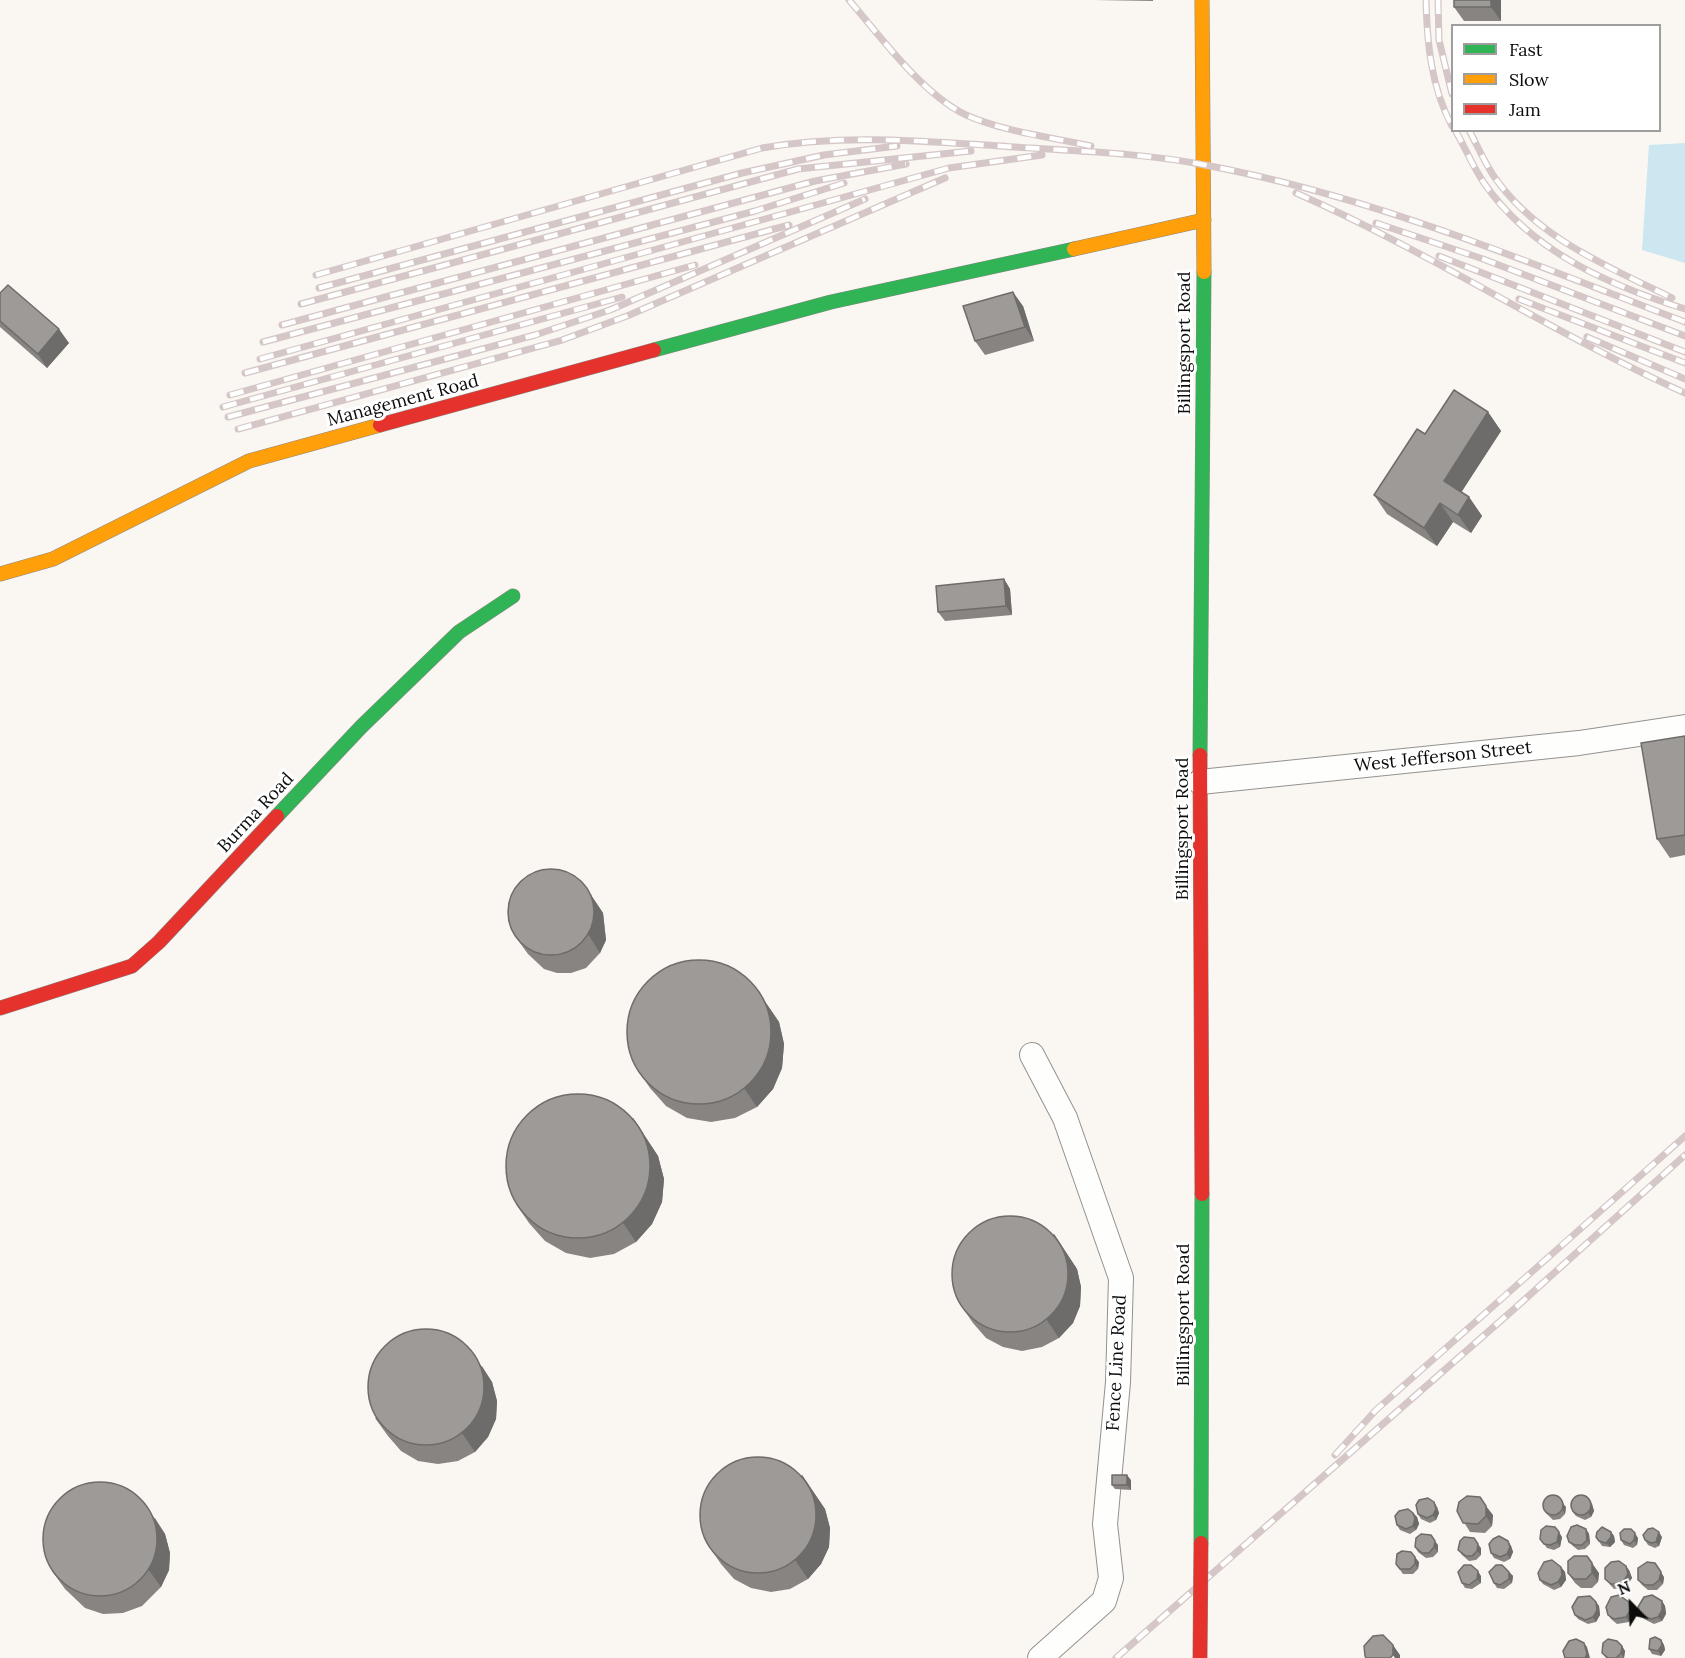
<!DOCTYPE html>
<html>
<head>
<meta charset="utf-8">
<style>
  body { margin:0 }
  #map { position:relative; width:1685px; height:1658px; overflow:hidden; background:#faf7f2; font-family:Lora,serif }
  canvas { display:block }
  .legend { position:absolute; left:1451px; top:24px; width:210px; height:108px; box-sizing:border-box; background:#fff; border:2px solid #9e9e9e; margin:0; padding:8px 10px; list-style:none; font-size:18px; color:#0c0c0c }
  .legend li { display:flex; align-items:center; gap:12px; height:30px }
  .legend b { width:30px; border:2px solid #9e9e9e }
  .north { position:absolute; left:1601px; top:1574px; width:60px; height:60px; -webkit-text-stroke:4px #fff; paint-order:stroke; rotate:337deg; font-size:16px; font-weight:700; line-height:24px; text-align:center; color:#0c0c0c }
  .north::after { content:''; display:block; margin:auto; width:21px; height:27px; background:#0c0c0c; clip-path:polygon(50% 0,100% 100%,50% 72%,0 100%) }
</style>
</head>
<body>
<div id="map">
<canvas width="1685" height="1658"></canvas>
<ul class="legend">
<li><b style="height:8px;background:#30b455"></b>Fast</li>
<li><b style="height:8px;background:#ff9f0a"></b>Slow</li>
<li><b style="height:8px;background:#e5322d"></b>Jam</li>
</ul>
<div class="north">N</div>
</div>
<script>
const context = document.querySelector('canvas').getContext('2d');
context.lineJoin = 'round';
function fillPath(path, color) {
  context.fillStyle = color;
  context.fill(path, 'evenodd');
}
function stroke(path, color, width, dash) {
  context.strokeStyle = color;
  context.lineWidth = width;
  context.lineCap = dash ? 'butt' : 'round';
  context.setLineDash(dash || []);
  context.stroke(path);
}
function drawText(font, color, halo, rows, align = 'center') {
  context.font = font + ' Lora,serif';
  context.lineWidth = 6;
  context.setLineDash([]);
  context.textBaseline = 'middle';
  context.strokeStyle = halo;
  context.fillStyle = color;
  for (const [text, x, y, turn = 0] of rows) {
    context.save();
    context.translate(x, y);
    context.rotate((+turn || 0) * Math.PI / 180);
    context.textAlign = isNaN(turn) ? turn : align;
    if (halo) context.strokeText(text, 0, 0);
    context.fillText(text, 0, 0);
    context.restore();
  }
}
const water = new Path2D(`
  M1685,143V263L1642,250L1649,145Z`);
const street = new Path2D(`
  M1200,782L1579,743L1685,727
  M1032,1055L1065,1118L1121,1278L1118,1382L1105,1524L1111,1578L1104,1601L1040,1658`);
const fast = new Path2D(`
  M654,350L831,302L1074,249
  M1200,755L1204,272
  M277,816L361,727L459,632L513,596
  M1201,1543L1202,1194`);
const slow = new Path2D(`
  M1202,0L1204,272
  M1074,249L1204,220
  M0,574L53,559L249,461L380,425`);
const jam = new Path2D(`
  M380,425L654,350
  M1200,755L1202,1194
  M0,1008L132,966L159,942L277,816`);
const rail = new Path2D(`
  M849,0C881,37 922,94 966,115C1005,132 1050,137 1091,146
  M1426,0C1427,43 1431,87 1452,126
  M1438,0L1439,40L1452,94
  M1455,130C1465,147 1473,167 1484,183C1531,251 1608,285 1685,309
  M1469,130C1477,145 1484,161 1493,175C1535,237 1607,266 1672,298
  M1296,193C1430,252 1552,333 1685,393
  M1376,223L1483,259L1685,336
  M1439,256L1685,352
  M316,275L762,148C842,134 920,141 1000,146C1068,151 1138,152 1205,165C1371,196 1528,262 1685,322
  M319,288L742,173L824,155L897,146
  M1519,299L1685,363
  M301,304L798,169L971,151
  M282,325L815,181L906,164
  M1587,337L1685,379
  M263,342L755,211L844,183
  M260,359L949,168L1042,155
  M245,373L789,225
  M230,395L695,265
  M223,407L622,297
  M228,417L535,335L610,310L865,199
  M238,429L562,340L627,316L945,178
  M1335,1455L1376,1410L1685,1136
  M1116,1658L1513,1310L1685,1155`);
const jamBridge = new Path2D(`
  M1200,1658L1201,1543`);
const wall = new Path2D(`
  M1094,0H1153V1Z
  M1454,0H1501V21H1464L1454,7Z
  M0,293L69,343L47,368L0,327Z
  M1023,306L1034,341L985,355L975,341Z
  M1488,412L1501,431L1461,492L1469,497L1482,516L1471,533L1453,522L1437,546L1387,514L1374,495L1425,434Z
  M1004,579L1010,589L1012,615L945,621L938,612Z
  M1685,736V855L1670,858L1657,839Z
  M583,883L603,913L606,940L600,953L586,968L571,973H557L544,969L528,954L515,936Z
  M753,984L779,1022L784,1044L782,1068L773,1089L757,1107L735,1118L711,1122L687,1118L666,1106L650,1088L637,1069Z
  M633,1118L658,1156L664,1179L662,1202L652,1224L636,1242L614,1254L590,1258L566,1253L545,1241L529,1223L516,1204Z
  M1054,1234L1077,1269L1081,1287L1080,1306L1073,1323L1059,1338L1042,1347L1022,1351L1003,1347L986,1338L973,1323L960,1304Z
  M482,1366L492,1382L497,1401L496,1419L488,1437L475,1452L458,1461L438,1464L418,1461L401,1451L388,1436L375,1418Z
  M802,1475L825,1509L830,1528L829,1547L821,1564L808,1579L790,1589L771,1592L751,1588L734,1579L721,1564L708,1545Z
  M1131,1480V1490L1115,1489L1112,1485Z
  M1434,1502L1437,1507L1439,1513L1436,1520L1430,1523L1421,1519L1418,1514Z
  M1592,1504L1594,1511L1591,1517L1585,1520L1576,1516L1572,1511Z
  M1566,1507L1565,1514L1560,1519L1553,1520L1546,1513L1543,1509Z
  M1457,1511L1493,1515L1492,1526L1485,1533L1470,1532Z
  M1413,1513L1417,1517L1419,1524L1416,1530L1410,1534L1400,1530L1397,1525Z
  M155,1518L165,1534L170,1553L169,1570L161,1587L142,1606L123,1613L103,1614L85,1608L65,1589L52,1571Z
  M1586,1529L1589,1534L1590,1544L1585,1549L1578,1550L1573,1546L1569,1542Z
  M1611,1532L1614,1536L1615,1542L1610,1547L1602,1546L1596,1537Z
  M1562,1537L1560,1547L1554,1550L1547,1548L1540,1539Z
  M1662,1537L1659,1546L1655,1548L1648,1545L1645,1540Z
  M1638,1538L1637,1545L1633,1548L1624,1545L1621,1540Z
  M1508,1541L1511,1546L1513,1552L1510,1559L1504,1562L1494,1558L1491,1553Z
  M1438,1545V1552L1433,1557L1426,1558L1418,1552L1415,1547Z
  M1481,1548V1555L1476,1560L1469,1561L1462,1555L1458,1550Z
  M1419,1562L1418,1569L1413,1574H1403L1396,1564Z
  M1561,1567L1565,1572L1566,1580L1561,1587L1554,1590L1543,1584L1540,1580Z
  M1629,1570L1632,1578L1625,1588L1614,1589L1605,1579Z
  M1509,1572L1513,1576L1512,1583L1504,1589L1497,1588L1494,1583Z
  M1568,1573H1599L1598,1582L1592,1588H1581L1575,1583Z
  M1481,1576V1583L1472,1589L1465,1588L1462,1583Z
  M1664,1577L1663,1584L1657,1590H1648L1642,1585L1638,1580Z
  M1662,1601L1665,1606L1666,1614L1662,1621L1654,1624L1644,1619L1640,1614Z
  M1596,1602L1599,1606L1600,1615L1596,1622L1588,1624L1578,1619L1575,1615Z
  M1629,1602L1632,1607L1633,1615L1629,1622L1617,1624L1611,1619L1608,1615Z
  M1661,1640L1664,1645L1665,1650L1661,1656L1652,1654L1649,1649Z
  M1622,1646L1625,1651L1624,1658H1606L1602,1653Z`);
const shadedWall = new Path2D(`
  M1491,0H1501V21L1491,7Z
  M1013,292L1023,306L1034,341L1025,327Z
  M59,329L69,343L47,368L38,354Z
  M1488,412L1501,431L1457,499L1444,481Z
  M1469,497L1482,516L1471,533L1458,515Z
  M1440,503L1453,522L1437,546L1424,528Z
  M1004,579L1010,589L1012,615L1006,606Z
  M583,883L603,913L606,940L600,953L588,934Z
  M753,984L779,1022L784,1044L782,1068L773,1089L757,1107L744,1088Z
  M633,1118L658,1156L664,1179L662,1202L652,1224L636,1242L623,1223Z
  M1054,1234L1077,1269L1081,1287L1080,1306L1073,1323L1059,1338L1046,1319Z
  M469,1348L492,1382L497,1401L496,1419L488,1437L475,1452L462,1433Z
  M802,1475L825,1509L830,1528L829,1547L821,1564L808,1579L795,1560Z
  M1127,1475L1131,1480V1490L1127,1485Z
  M1589,1499L1592,1504L1594,1511L1591,1517L1588,1512Z
  M142,1500L165,1534L170,1553L169,1570L161,1587L148,1569Z
  M1434,1502L1437,1507L1439,1513L1436,1520L1433,1515Z
  M1562,1502L1566,1507L1565,1514L1562,1509Z
  M1486,1506L1493,1515L1492,1526L1486,1516Z
  M1413,1513L1417,1517L1419,1524L1416,1530L1413,1526Z
  M1586,1529L1589,1534L1590,1544L1587,1540Z
  M1559,1532L1562,1537L1560,1547L1557,1542Z
  M1611,1532L1614,1536L1615,1542L1610,1547L1606,1543Z
  M1659,1532L1662,1537L1659,1546L1656,1542Z
  M1635,1533L1638,1538L1637,1545L1634,1540Z
  M1435,1541L1438,1545V1552L1434,1547Z
  M1508,1541L1511,1546L1513,1552L1510,1559L1507,1554Z
  M1478,1544L1481,1548V1555L1477,1551Z
  M1415,1557L1419,1562L1418,1569L1415,1564Z
  M1592,1563L1599,1573L1598,1582L1592,1573Z
  M1626,1566L1629,1570L1632,1578L1625,1588L1622,1584Z
  M1561,1567L1565,1572L1566,1580L1561,1587L1558,1582Z
  M1478,1571L1481,1576V1583L1477,1579Z
  M1509,1572L1513,1576L1512,1583L1509,1579Z
  M1661,1572L1664,1577L1663,1584L1659,1580Z
  M1662,1601L1665,1606L1666,1614L1662,1621L1658,1617Z
  M1596,1602L1599,1606L1600,1615L1596,1622L1593,1617Z
  M1629,1602L1632,1607L1633,1615L1629,1622L1626,1617Z
  M1661,1640L1664,1645L1665,1650L1661,1656L1658,1651Z
  M1584,1643L1587,1647L1590,1658H1585Z
  M1393,1645L1400,1655V1658H1395L1393,1655Z
  M1622,1646L1625,1651L1624,1658L1621,1653Z`);
const building = new Path2D(`
  M1454,0H1491V7H1454Z
  M8,285L59,329L38,354L0,321V293Z
  M1013,292L1025,327L975,341L963,306Z
  M1454,390L1488,412L1444,481L1469,497L1458,515L1440,503L1424,528L1374,495L1417,429L1425,434Z
  M1004,579L1006,606L938,612L936,586Z
  M1685,736V835L1657,839L1641,743Z
  M508 912a43 43 0 1 1 86 0a43 43 0 1 1-86 0Z
  M627 1032a72 72 0 1 1 144 0a72 72 0 1 1-144 0Z
  M506 1166a72 72 0 1 1 144 0a72 72 0 1 1-144 0Z
  M952 1274a58 58 0 1 1 116 0a58 58 0 1 1-116 0Z
  M368 1387a58 58 0 1 1 116 0a58 58 0 1 1-116 0Z
  M700 1515a58 58 0 1 1 116 0a58 58 0 1 1-116 0Z
  M1112,1475H1127V1485H1112Z
  M43 1539a57 57 0 1 1 114 0a57 57 0 1 1-114 0Z
  M1571 1505a10 10 0 1 1 20 0a10 10 0 1 1-20 0Z
  M1543 1505a10 10 0 1 1 20 0a10 10 0 1 1-20 0Z
  M1467,1496L1480,1497L1486,1506V1516L1478,1524L1463,1523L1457,1511L1459,1502Z
  M1428,1498L1434,1502L1436,1509L1433,1515L1427,1518L1418,1514L1416,1505L1419,1500Z
  M1408,1509L1413,1513L1415,1519L1413,1526L1406,1529L1397,1525L1395,1516L1399,1511Z
  M1577,1525L1586,1529L1587,1540L1582,1545H1575L1569,1542L1567,1536L1571,1527Z
  M1546,1526L1555,1527L1559,1532L1557,1542L1550,1545L1544,1544L1540,1539L1541,1530Z
  M1602,1527L1611,1532V1537L1606,1543L1599,1541L1596,1537L1597,1532Z
  M1653,1528L1659,1532L1656,1542L1651,1543L1645,1540L1643,1535L1648,1529Z
  M1624,1529H1631L1635,1533L1634,1540L1630,1544L1621,1540L1620,1533Z
  M1421,1534L1431,1535L1435,1541L1434,1547L1429,1553H1422L1415,1547L1416,1538Z
  M1499,1536L1508,1541L1510,1547L1507,1554L1500,1557L1491,1553L1489,1544L1493,1539Z
  M1464,1537L1474,1538L1478,1544L1477,1551L1472,1556H1466L1458,1550L1460,1541Z
  M1402,1551L1411,1552L1415,1557V1564L1410,1569H1400L1396,1564L1397,1554Z
  M1574,1556H1587L1592,1563V1573L1586,1579H1574L1568,1573V1561Z
  M1552,1560L1561,1567L1562,1575L1558,1582L1551,1585L1540,1580L1538,1573L1544,1562Z
  M1619,1561L1626,1566L1628,1574L1622,1584H1611L1605,1579V1568L1611,1562Z
  M1647,1562L1655,1563L1661,1572L1659,1580L1653,1585H1645L1638,1580V1568Z
  M1464,1565H1471L1478,1571L1477,1579L1469,1585L1462,1583L1458,1572Z
  M1496,1565H1502L1509,1572V1579L1500,1585L1494,1583L1489,1572Z
  M1619,1595L1629,1602L1630,1610L1626,1617L1614,1619L1608,1615L1606,1607L1611,1597Z
  M1652,1595L1662,1601V1610L1658,1617L1651,1619L1640,1614L1638,1607L1644,1597Z
  M1590,1596L1596,1602L1597,1610L1593,1617L1585,1620L1575,1615L1572,1607L1578,1597Z
  M1383,1635L1393,1645V1655L1390,1658H1366L1365,1656L1364,1646L1373,1636Z
  M1655,1637L1661,1640L1662,1645L1658,1651L1649,1649L1650,1639Z
  M1576,1639L1584,1643L1587,1654L1585,1658H1565L1563,1651L1569,1641Z
  M1608,1639L1617,1641L1622,1646L1621,1653L1616,1658H1608L1602,1653L1603,1643Z`);
const streetNames = [
  ["Billingsport Road",1185,343,-90],
  ["Management Road",403,401,-15],
  ["West Jefferson Street",1443,757,-6],
  ["Burma Road",256,813,-47],
  ["Billingsport Road",1183,829,-90],
  ["Billingsport Road",1184,1315,-90],
  ["Fence Line Road",1117,1363,-87]
];
fillPath(water, '#cce7f0');
stroke(street, '#939290', 26);
stroke(fast, '#8a8886', 15);
stroke(slow, '#8a8886', 15);
stroke(jam, '#8a8886', 15);
stroke(street, '#fefefd', 24);
stroke(fast, '#30b455', 14);
stroke(slow, '#ff9f0a', 14);
stroke(jam, '#e5322d', 14);
stroke(rail, '#d5c7c8', 7);
stroke(rail, '#fff', 4.5, [14]);
stroke(jamBridge, '#8a8886', 15, []);
stroke(jamBridge, '#e5322d', 14);
fillPath(wall, '#878482');
fillPath(shadedWall, '#6e6c6a');
fillPath(building, '#9d9a97');
stroke(building, '#6e6c6a', 1.5);
drawText('18px', '#0c0c0c', '#fff', streetNames);
</script>
</body>
</html>
